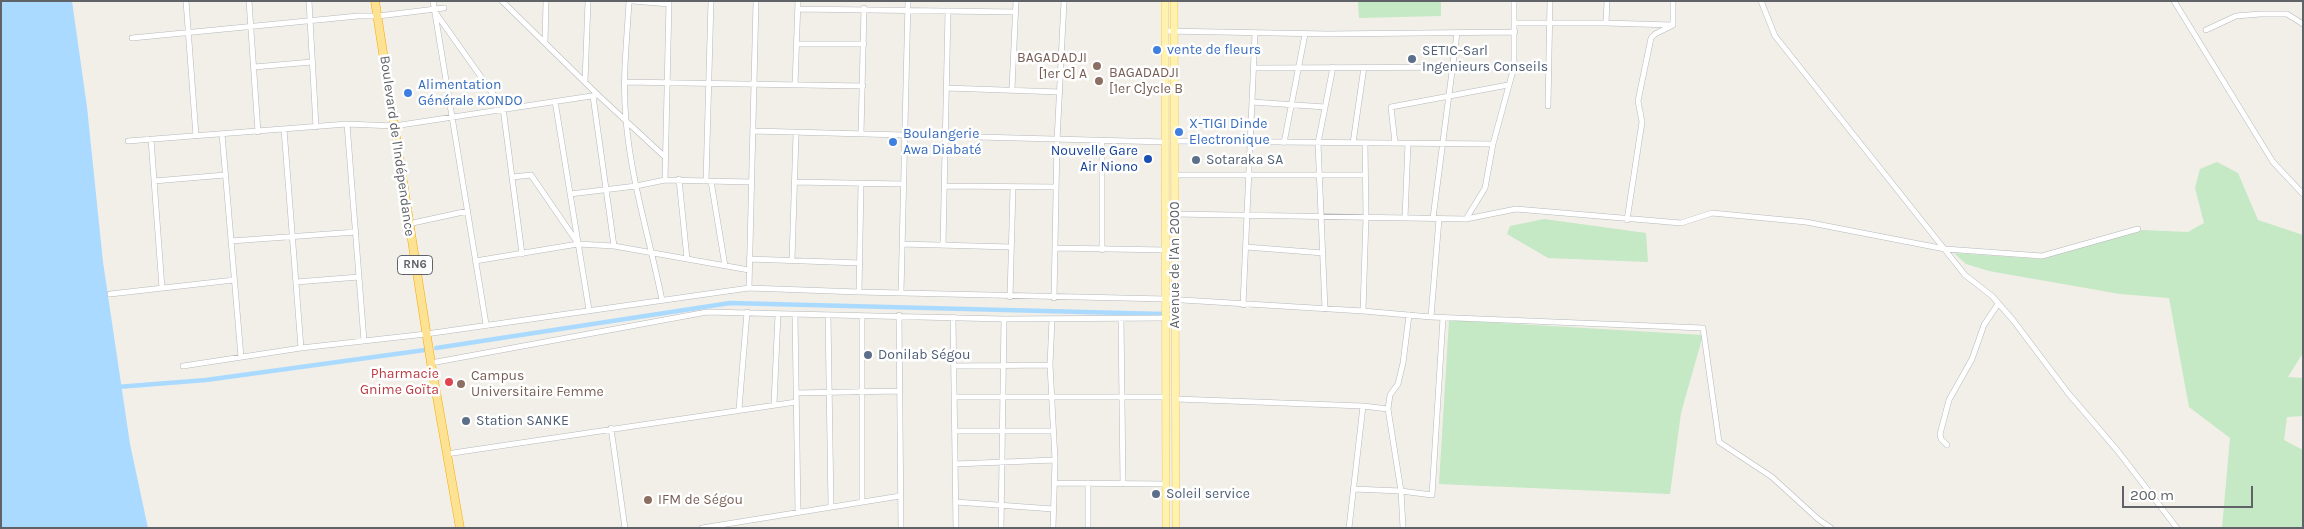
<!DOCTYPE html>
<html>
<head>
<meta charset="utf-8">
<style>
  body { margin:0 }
  #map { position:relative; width:2304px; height:529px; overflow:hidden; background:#f1efe8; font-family:Karla,sans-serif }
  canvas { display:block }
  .frame { position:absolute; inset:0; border:2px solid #5f6368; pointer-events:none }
  .scale { position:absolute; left:2122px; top:486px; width:131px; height:22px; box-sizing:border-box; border:2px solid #5f6368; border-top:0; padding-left:6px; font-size:15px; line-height:18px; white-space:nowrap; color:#5f6368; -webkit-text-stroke:4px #fff; paint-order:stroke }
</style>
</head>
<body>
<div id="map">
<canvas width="2304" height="529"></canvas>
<div class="frame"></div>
<div class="scale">200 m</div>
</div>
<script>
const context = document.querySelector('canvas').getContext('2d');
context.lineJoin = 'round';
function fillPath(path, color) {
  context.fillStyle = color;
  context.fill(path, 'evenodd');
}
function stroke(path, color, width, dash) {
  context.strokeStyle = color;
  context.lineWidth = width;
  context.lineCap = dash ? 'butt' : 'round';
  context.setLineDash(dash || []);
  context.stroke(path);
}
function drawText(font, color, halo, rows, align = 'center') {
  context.font = font + ' Karla,sans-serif';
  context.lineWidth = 5;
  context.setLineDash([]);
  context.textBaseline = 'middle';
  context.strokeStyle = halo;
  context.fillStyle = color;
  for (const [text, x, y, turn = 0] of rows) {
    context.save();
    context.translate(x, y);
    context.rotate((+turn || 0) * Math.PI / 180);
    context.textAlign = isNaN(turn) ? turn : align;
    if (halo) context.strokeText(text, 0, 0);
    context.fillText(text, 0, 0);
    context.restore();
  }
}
const green = new Path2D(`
  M1358,1H1441V16L1359,18Z
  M2217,162L2238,173L2258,220L2303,235V353L2288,377L2303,378V416L2287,417L2284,440L2303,450V528H2222L2230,438L2189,407L2169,298L2120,294L1989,271L1966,264L1954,253L2041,259L2142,230L2188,232L2204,223L2195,188L2200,169Z
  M1544,219L1646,233L1648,262L1548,258L1507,234L1510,226Z
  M1449,320L1703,335L1681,413L1670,494L1439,484Z`);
const water = new Path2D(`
  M1,1H72L87,107L103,262L130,444L148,528H1Z`);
const stream = new Path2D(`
  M1162,1V10`);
const canal = new Path2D(`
  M436,348L730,303L1163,314
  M117,387L206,380L425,350`);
const minor = new Path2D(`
  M186,1L196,136
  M249,1L258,132
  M309,1L316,127
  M433,1L486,324
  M502,1L598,95L665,157
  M629,1C627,41 622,80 626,120C631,181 650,240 662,300
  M633,1L669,4
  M1514,1V23H1606L1672,25
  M1761,1L1775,36L1965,275L1992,296L2013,320L2068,393L2117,450L2177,528
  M2174,1L2273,162L2303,194
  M798,9L1016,12
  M435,12L503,108L522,254
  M1606,23L1607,1
  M2206,30L2236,16L2260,14H2287L2303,24
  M1165,31L1328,34L1515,32
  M132,38L358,16H378L444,8
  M545,43L546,1
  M797,44H864
  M254,67L312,62
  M1254,68L1514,67
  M585,82L588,1
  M624,82L863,86
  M795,85L798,1
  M946,88L1060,92
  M1012,89L1016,1
  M593,96L614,246
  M555,101L589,310
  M1252,102L1325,107
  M1548,106L1550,1
  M347,124L364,341
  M284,129L301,348
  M753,131L1166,142
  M222,134L241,357
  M861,134L864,8
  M151,139L162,288
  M128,141L347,124L394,126L598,95
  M1174,141L1493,144
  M1284,143L1305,34
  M1353,143L1364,67
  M1395,143L1391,107L1508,85
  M1175,175H1365
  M513,177L531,175L577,242
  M679,179L687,259
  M665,180L669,1
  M154,181L225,175
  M706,181L711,1
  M711,181L725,266
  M795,182L903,184
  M944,186L1056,187
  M570,194L636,186L665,180L751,182
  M1175,214L1466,219L1516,209L1681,223L1712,213L1806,222L1945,249L2042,256L2138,229
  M1405,218L1408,143
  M1433,218L1457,33
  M1466,219L1485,188L1493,144L1514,67V23
  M1627,220L1642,122L1638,101L1651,38L1655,34L1673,25V1
  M408,224L468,211
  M231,241L356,232
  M902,244L1011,247
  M943,245L948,11
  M1246,247L1323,253
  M1055,248L1166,250
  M1102,250V142
  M749,259L860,263
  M792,260L796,134
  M475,261L578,244L614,246L749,270
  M296,282L359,277
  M749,288L756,1
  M859,292L861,184
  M901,293L908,1
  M110,294L234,280
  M1010,297L1013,188
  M1054,298L1057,141L1064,1
  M1243,305L1255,33
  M1325,309L1318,143L1333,67
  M1363,311L1366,217L1365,143
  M795,315L798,512
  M899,315L901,528
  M828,316L831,506
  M953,317L956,528
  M1431,317L1439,219
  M1052,319L1050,365L1055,460L1053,528
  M1121,319L1123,484
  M431,363L707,312L1004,319L1166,318
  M183,366L301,348L426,334L749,288L859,292L1166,299L1363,311L1431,317L1703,328L1719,442L1772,477L1818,519L1831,528
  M954,366L1050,365
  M796,393L899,391
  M954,397H1167
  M1176,399L1363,406L1388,409
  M774,404L778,314
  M739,409L747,312
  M611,428L625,528
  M955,431H1053
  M1947,445L1941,439L1940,434L1949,400L1972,359L1984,325L1998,304
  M446,454L796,402
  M955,464L1055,460
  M1054,483L1166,484
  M1088,483V528
  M1353,489L1401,491L1432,495L1443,318
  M862,502V316
  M956,502L1053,509
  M702,528L900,496
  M1001,528L1004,319
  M1349,528L1363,406
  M1403,528L1401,491L1388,409L1390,395L1398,384L1403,363L1409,315`);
const major = new Path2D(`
  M1165,1L1166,528
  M1174,1L1176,528`);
const highway = new Path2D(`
  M375,1L431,363L460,528`);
const markers = [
  [1157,50,5,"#3f7fe0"],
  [1412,59,5,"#5c6f8a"],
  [1097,66,5,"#8d6e63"],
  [1099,81,5,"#8d6e63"],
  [408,93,5,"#3f7fe0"],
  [1179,132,5,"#3f7fe0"],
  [893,142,5,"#3f7fe0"],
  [1148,159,5,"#1a4fb4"],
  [1196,160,5,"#5c6f8a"],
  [868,355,5,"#5c6f8a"],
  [449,382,5,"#e0444e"],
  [461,384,5,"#8d6e63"],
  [466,421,5,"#5c6f8a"],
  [1156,494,5,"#5c6f8a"],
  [648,500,5,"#8d6e63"]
];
const shields = [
  [415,265,35]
];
const shieldNames = [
  ["RN6",415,265]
];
const shopNames = [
  ["vente de fleurs",1167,50],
  ["Alimentation",418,85],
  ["Générale KONDO",418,101],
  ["X-TIGI Dinde",1189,124],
  ["Electronique",1189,140],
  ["Boulangerie",903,134],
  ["Awa Diabaté",903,150]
];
const serviceNames = [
  ["SETIC-Sarl",1422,51],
  ["Ingenieurs Conseils",1422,67],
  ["Sotaraka SA",1206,160],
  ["Donilab Ségou",878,355],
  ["Station SANKE",476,421],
  ["Soleil service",1166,494]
];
const educationNames = [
  ["BAGADADJI",1087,58,"right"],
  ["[1er C] A",1087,74,"right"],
  ["BAGADADJI",1109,73],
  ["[1er C]ycle B",1109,89],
  ["Campus",471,376],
  ["Universitaire Femme",471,392],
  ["IFM de Ségou",658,500]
];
const streetNames = [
  ["Boulevard de l'Indépendance",397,146,82],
  ["Avenue de l'An 2000",1175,265,-90]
];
const transitNames = [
  ["Nouvelle Gare",1138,151],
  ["Air Niono",1138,167]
];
const healthNames = [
  ["Pharmacie",439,374],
  ["Gnime Goïta",439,390]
];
fillPath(green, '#c5e8c5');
fillPath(water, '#aadaff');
stroke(stream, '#aadaff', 1);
stroke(canal, '#aadaff', 4.5);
stroke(minor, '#b5b8bc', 6);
stroke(major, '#f2c960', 8);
stroke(highway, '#f9ab00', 9);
stroke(minor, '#fff', 5);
stroke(major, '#fff2af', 7);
stroke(highway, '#fde293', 8);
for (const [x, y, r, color] of markers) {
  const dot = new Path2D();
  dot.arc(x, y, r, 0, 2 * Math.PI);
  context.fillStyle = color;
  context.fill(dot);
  stroke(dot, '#fff', 2);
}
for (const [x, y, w] of shields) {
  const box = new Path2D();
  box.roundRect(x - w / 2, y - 9.5, w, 19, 4);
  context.fillStyle = '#fff';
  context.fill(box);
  stroke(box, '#5f6368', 1);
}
drawText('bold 12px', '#5f6368', null, shieldNames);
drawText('14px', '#366cbe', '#fff', shopNames, 'left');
drawText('14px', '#4e5e75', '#fff', serviceNames, 'left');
drawText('14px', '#785e54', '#fff', educationNames, 'left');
drawText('14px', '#5f6368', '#fff', streetNames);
drawText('14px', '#164399', '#fff', transitNames, 'right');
drawText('14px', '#be3a42', '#fff', healthNames, 'right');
</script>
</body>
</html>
